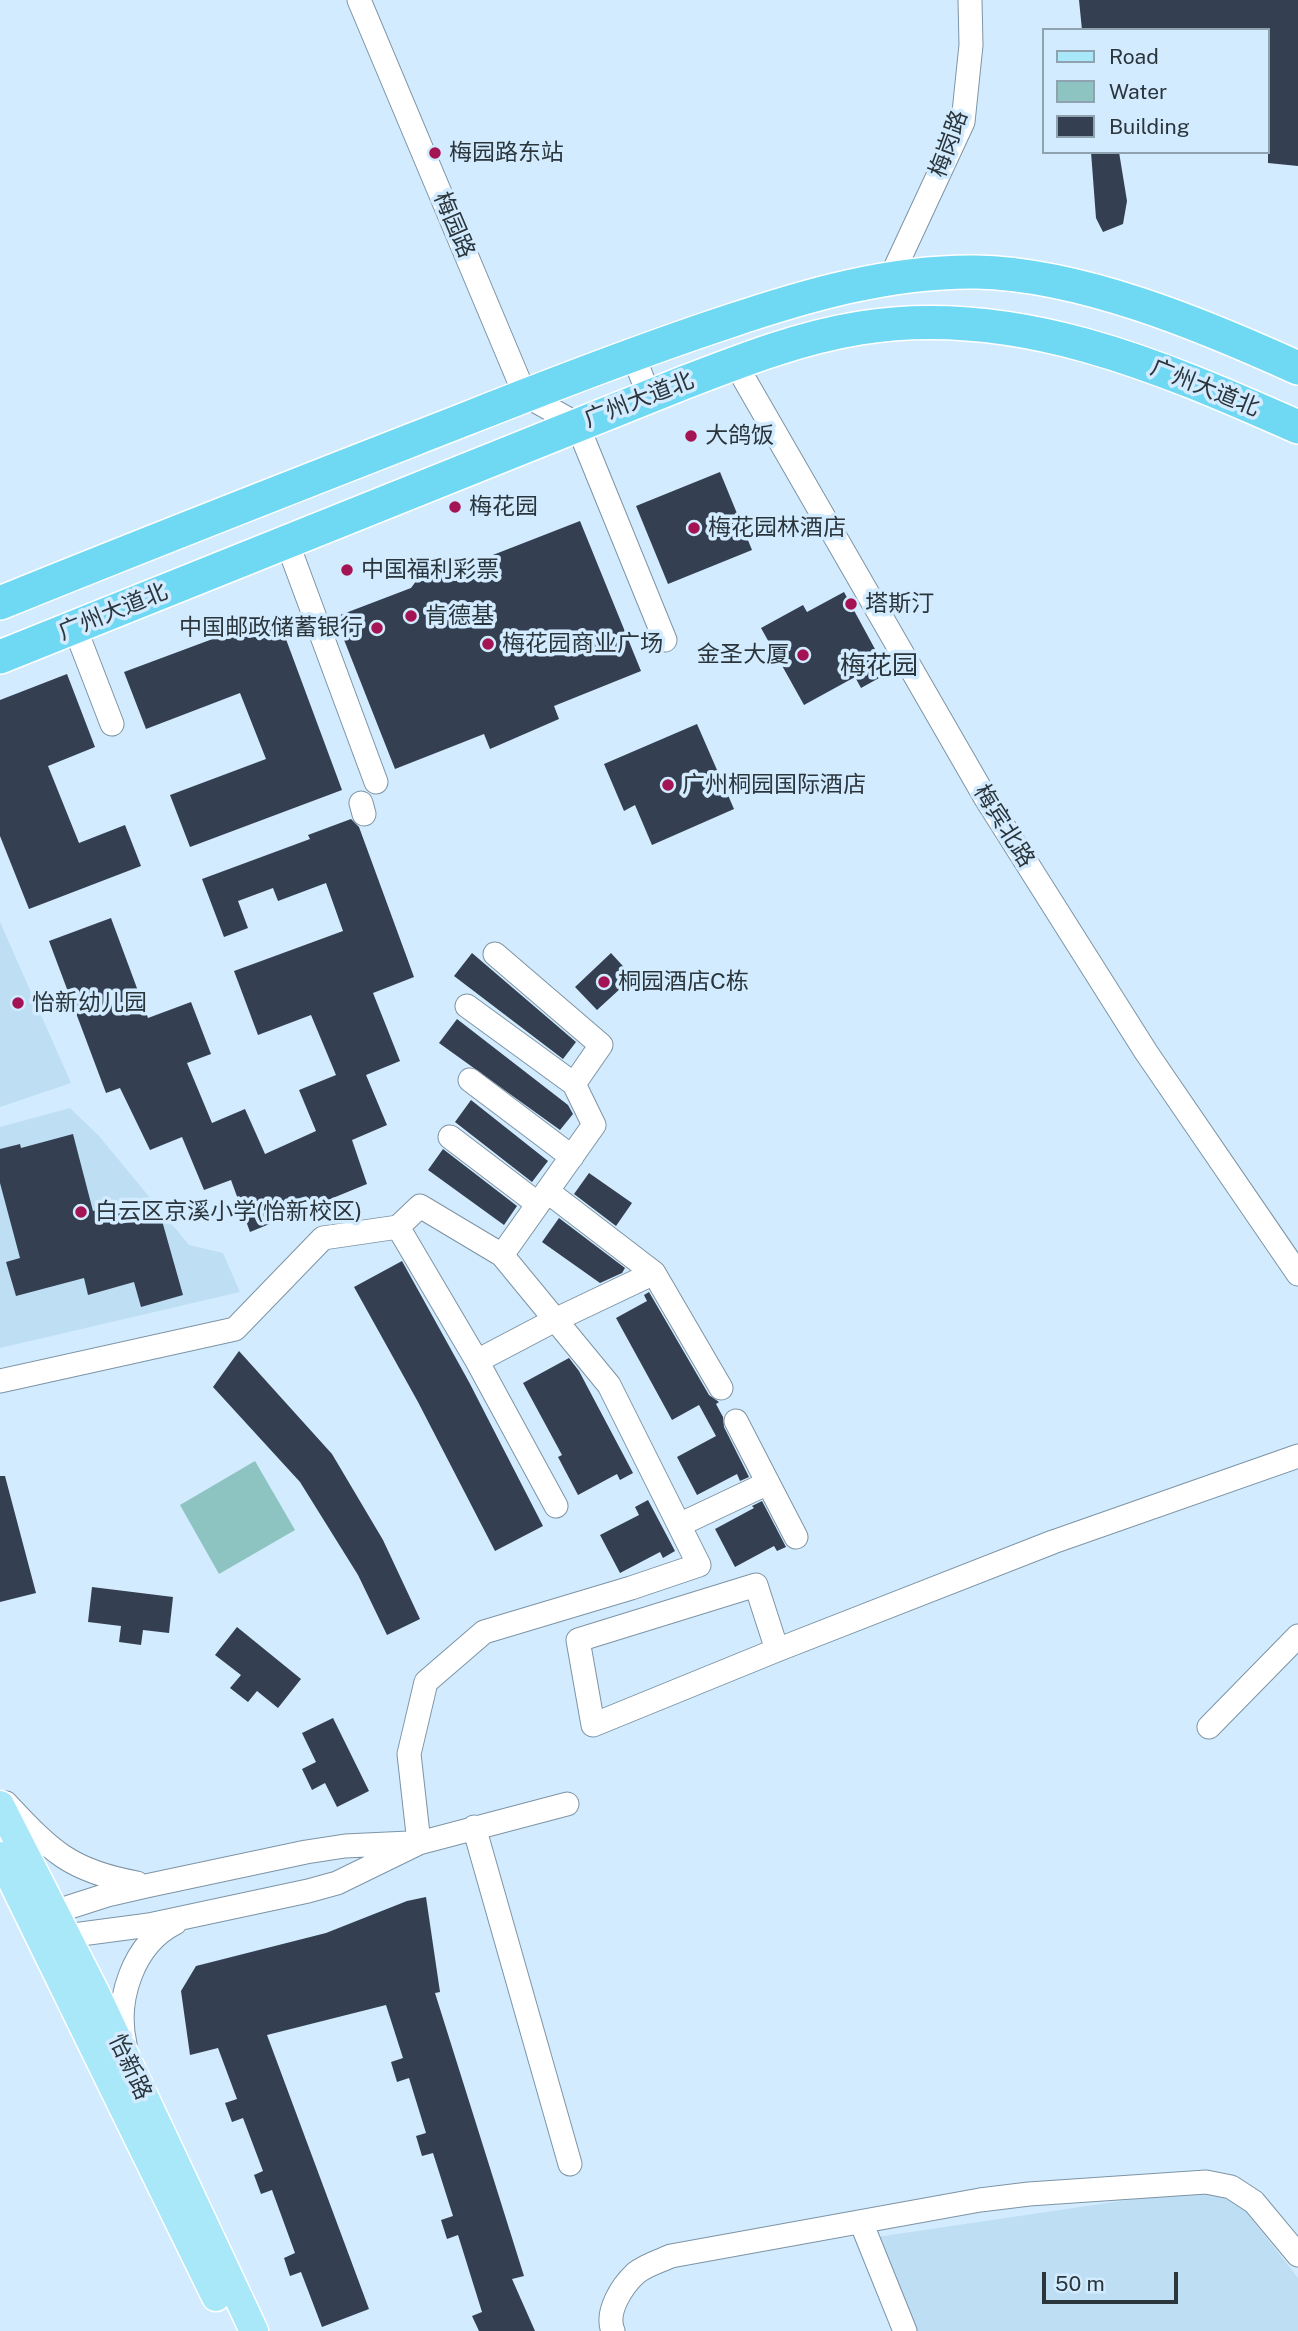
<!DOCTYPE html>
<html>
<head>
<meta charset="utf-8">
<style>
  body { margin:0 }
  #map { position:relative; width:1298px; height:2331px; overflow:hidden; background:#d2ebfe; font-family:"Public Sans",sans-serif }
  canvas { display:block }
  .legend { position:absolute; left:1042px; top:28px; width:228px; height:126px; box-sizing:border-box; background:#d2ebfe; border:2px solid #8fa2b0; margin:0; padding:9px 12px; list-style:none; font-size:21px; color:#2b353c }
  .legend li { display:flex; align-items:center; gap:14px; height:35px }
  .legend b { width:35px; border:2px solid #8fa2b0 }
  .scale { position:absolute; left:1042px; top:2272px; width:136px; height:32px; box-sizing:border-box; border:4px solid #2b353c; border-top:0; padding-left:9px; font-size:21px; line-height:24px; white-space:nowrap; color:#2b353c; -webkit-text-stroke:5px #d2ebfe; paint-order:stroke }
</style>
</head>
<body>
<div id="map">
<canvas width="1298" height="2331"></canvas>
<ul class="legend">
<li><b style="height:9px;background:#a9e8f8"></b>Road</li>
<li><b style="height:19px;background:#8dc4c1"></b>Water</li>
<li><b style="height:19px;background:#353f52"></b>Building</li>
</ul>
<div class="scale">50 m</div>
</div>
<script>
const context = document.querySelector('canvas').getContext('2d');
context.lineJoin = 'round';
function fillPath(path, color) {
  context.fillStyle = color;
  context.fill(path, 'evenodd');
}
function stroke(path, color, width, dash) {
  context.strokeStyle = color;
  context.lineWidth = width;
  context.lineCap = dash ? 'butt' : 'round';
  context.setLineDash(dash || []);
  context.stroke(path);
}
function drawText(font, color, halo, rows, align = 'center') {
  context.font = font + ' "Public Sans","Noto Sans SC",sans-serif';
  context.lineWidth = 7;
  context.setLineDash([]);
  context.textBaseline = 'middle';
  context.strokeStyle = halo;
  context.fillStyle = color;
  for (const [text, x, y, turn = 0] of rows) {
    context.save();
    context.translate(x, y);
    context.rotate((+turn || 0) * Math.PI / 180);
    context.textAlign = isNaN(turn) ? turn : align;
    if (halo) context.strokeText(text, 0, 0);
    context.fillText(text, 0, 0);
    context.restore();
  }
}
const built = new Path2D(`
  M0,922L71,1083L0,1107Z
  M70,1108L99,1136L189,1245L223,1253L240,1292L0,1348V1127Z
  M1199,2192L1236,2199L1298,2278V2331H917L877,2237L1141,2198Z`);
const water = new Path2D(`
  M255,1461L295,1530L219,1574L180,1505Z`);
const building = new Path2D(`
  M1079,0H1298V166L1268,163V30H1082Z
  M1091,152H1119L1127,201L1123,224L1103,232L1096,218Z
  M720,472L752,550L668,584L636,506Z
  M580,521L641,671L554,706L559,719L490,749L484,734L395,769L335,617L411,588L425,569L447,558L463,556L480,560Z
  M844,592L888,673L861,688L855,677L804,705L761,628L803,605L807,612Z
  M277,615L342,790L190,847L170,795L266,759L240,693L146,729L124,672Z
  M67,674L95,747L48,766L79,843L125,825L141,866L29,909L0,836V700Z
  M697,724L734,809L652,845L635,805L624,811L604,764Z
  M351,819L359,827L414,977L373,993L400,1061L366,1075L387,1125L352,1140L367,1184L250,1232L231,1180L204,1190L182,1137L150,1150L120,1088L106,1093L49,941L111,918L148,1018L191,1002L211,1054L187,1063L212,1123L245,1109L265,1154L316,1131L299,1090L336,1075L311,1015L258,1035L234,971L343,931L326,883L278,901L273,888L238,901L248,928L224,937L202,879L310,839L308,835Z
  M472,953L576,1042L563,1059L454,976Z
  M611,953L633,977L597,1010L575,987Z
  M457,1019L568,1105L573,1114L560,1130L439,1043Z
  M471,1100L548,1161L532,1182L455,1122Z
  M73,1134L93,1211L104,1208L106,1217L157,1203L183,1295L141,1307L134,1282L88,1295L84,1278L16,1296L6,1262L20,1258L0,1183V1149L20,1144L21,1148Z
  M443,1149L517,1206L504,1225L428,1170Z
  M589,1173L632,1203L616,1226L574,1194Z
  M559,1218L625,1268L622,1273L600,1283L542,1242Z
  M402,1261L469,1382L543,1526L495,1551L418,1402L354,1287Z
  M649,1292L709,1395L719,1402L716,1404L723,1417L724,1427L749,1477L740,1481L737,1474L697,1495L677,1457L716,1436L699,1405L672,1420L616,1318L647,1301L644,1295Z
  M239,1351L332,1454L383,1540L420,1619L387,1635L358,1575L300,1482L213,1387Z
  M569,1358L579,1371L633,1473L620,1480L617,1474L578,1495L558,1457L562,1455L523,1383Z
  M0,1476H5L36,1593L0,1602Z
  M648,1500L675,1551L663,1558L660,1552L620,1573L600,1535L639,1515L635,1507Z
  M762,1501L786,1547L777,1551L774,1546L735,1567L715,1529L754,1508L752,1506Z
  M92,1587L173,1597L169,1633L143,1630L141,1645L119,1642L121,1626L88,1622Z
  M237,1627L301,1679L278,1708L257,1691L248,1702L230,1688L241,1675L215,1655Z
  M333,1718L369,1791L337,1807L325,1783L312,1790L302,1769L316,1762L302,1733Z
  M426,1897L440,1992L435,1993L524,2276L512,2279L535,2331H479L472,2316L482,2312L458,2235L447,2239L441,2220L453,2216L433,2153L422,2156L416,2136L426,2133L409,2078L397,2082L391,2062L403,2058L386,2005L267,2035L369,2309L322,2327L301,2272L290,2276L284,2258L295,2253L272,2190L261,2194L254,2175L263,2171L243,2118L232,2122L225,2103L237,2099L218,2048L190,2055L181,1991L196,1966L326,1933L407,1901Z`);
const minor = new Path2D(`
  M359,0L525,395L577,424L665,640
  M890,279L963,122L971,45L970,0
  M633,354L649,396
  M735,363L985,797L1146,1052L1298,1274
  M287,542L376,782
  M75,628L112,724
  M361,803L364,814
  M495,954L601,1045L574,1084L594,1125L502,1255
  M467,1006L574,1084
  M470,1080L572,1157
  M450,1137L538,1204
  M398,1227L477,1361L555,1320L654,1273L547,1191
  M654,1273L721,1388
  M477,1361L556,1506
  M0,1381L235,1329L323,1238L398,1227L420,1206L502,1255L609,1385L699,1565L631,1588L484,1632L426,1682L409,1754L419,1843
  M768,1483L796,1537
  M679,1525L768,1483L736,1421
  M777,1650L756,1585L578,1640L593,1725L777,1650L1053,1542L1298,1456
  M1209,1727L1298,1636
  M6,1803C51,1851 70,1871 137,1883
  M474,1827L570,2164
  M44,1925L54,1912L107,1895L146,1886L306,1852L345,1846L409,1843
  M51,1935L66,1936L149,1925L308,1891L337,1883L419,1843L567,1804
  M125,2044C115,2000 133,1944 175,1923
  M861,2222L905,2331
  M613,2331C605,2312 622,2286 636,2273C646,2265 660,2261 671,2256L980,2200L1029,2194L1206,2182L1231,2187L1254,2202L1298,2255`);
const major = new Path2D(`
  M0,1805L96,1994L254,2331
  M0,1856L216,2297`);
const highway = new Path2D(`
  M0,603C155,540 312,479 468,418C554,384 639,351 727,322C807,295 890,271 976,272C1081,274 1203,325 1298,368
  M0,657L683,383C740,361 798,338 860,328C1015,303 1160,366 1298,427`);
const markers = [
  [435,153,7,"#a41353"],
  [691,436,7,"#a41353"],
  [455,507,7,"#a41353"],
  [694,528,7,"#a41353"],
  [347,570,7,"#a41353"],
  [851,604,7,"#a41353"],
  [411,616,7,"#a41353"],
  [377,628,7,"#a41353"],
  [488,644,7,"#a41353"],
  [803,655,7,"#a41353"],
  [668,785,7,"#a41353"],
  [604,982,7,"#a41353"],
  [18,1003,7,"#a41353"],
  [81,1212,7,"#a41353"]
];
const streetNames = [
  ["梅岗路",949,144,-70],
  ["梅园路",454,225,67],
  ["广州大道北",1205,388,22],
  ["广州大道北",639,400,-21],
  ["广州大道北",113,612,-22],
  ["梅宾北路",1004,826,58],
  ["怡新路",130,2067,65]
];
const poiNames = [
  ["梅园路东站",449,153],
  ["大鸽饭",705,436],
  ["梅花园",469,507],
  ["梅花园林酒店",708,528],
  ["中国福利彩票",361,570],
  ["塔斯汀",865,604],
  ["肯德基",425,616],
  ["中国邮政储蓄银行",363,628,"right"],
  ["梅花园商业广场",502,644],
  ["金圣大厦",789,655,"right"],
  ["广州桐园国际酒店",682,785],
  ["桐园酒店C栋",618,982],
  ["怡新幼儿园",32,1003],
  ["白云区京溪小学(怡新校区)",95,1212]
];
const quarterNames = [
  ["梅花园",879,666]
];
fillPath(built, '#bedef4');
fillPath(water, '#8dc4c1');
fillPath(building, '#353f52');
stroke(minor, '#7d94a5', 25);
stroke(major, '#fff', 31);
stroke(highway, '#fff', 36);
stroke(minor, '#fff', 23);
stroke(major, '#a9e8f8', 28);
stroke(highway, '#6fd9f4', 33);
for (const [x, y, r, color] of markers) {
  const dot = new Path2D();
  dot.arc(x, y, r, 0, 2 * Math.PI);
  context.fillStyle = color;
  context.fill(dot);
  stroke(dot, '#d2ebfe', 2.5);
}
drawText('23px', '#2b353c', '#d2ebfe', streetNames);
drawText('23px', '#2b353c', '#d2ebfe', poiNames, 'left');
drawText('26px', '#2b353c', '#d2ebfe', quarterNames);
</script>
</body>
</html>
